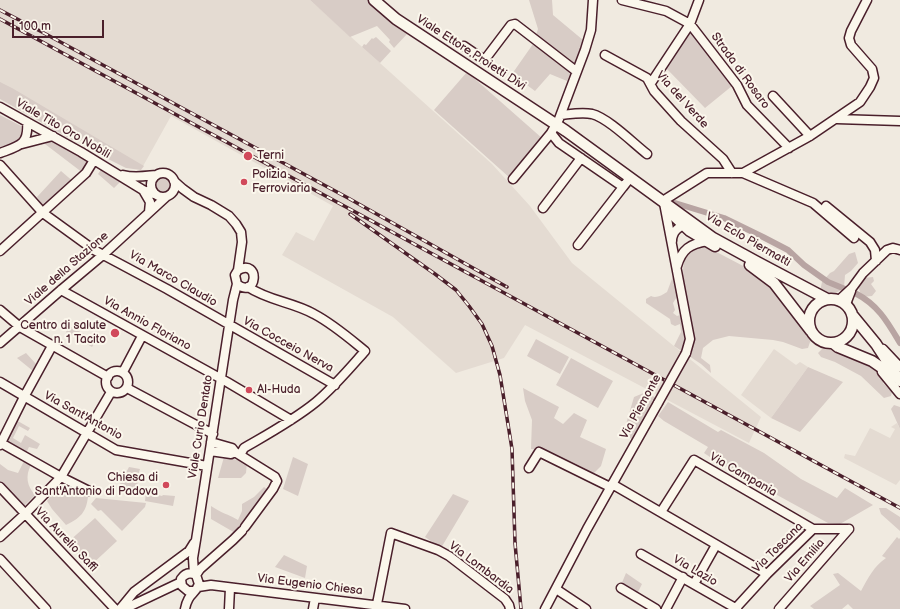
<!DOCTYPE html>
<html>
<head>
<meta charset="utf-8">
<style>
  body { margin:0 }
  #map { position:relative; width:900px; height:609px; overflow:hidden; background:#f0eae0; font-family:"Balsamiq Sans",sans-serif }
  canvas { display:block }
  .scale { position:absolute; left:12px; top:20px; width:92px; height:18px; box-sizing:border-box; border:2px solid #4a1f2b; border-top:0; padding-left:5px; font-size:12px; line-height:14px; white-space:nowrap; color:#4a1f2b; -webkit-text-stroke:3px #fbf7ec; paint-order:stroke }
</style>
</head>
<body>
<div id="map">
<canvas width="900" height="609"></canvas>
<div class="scale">100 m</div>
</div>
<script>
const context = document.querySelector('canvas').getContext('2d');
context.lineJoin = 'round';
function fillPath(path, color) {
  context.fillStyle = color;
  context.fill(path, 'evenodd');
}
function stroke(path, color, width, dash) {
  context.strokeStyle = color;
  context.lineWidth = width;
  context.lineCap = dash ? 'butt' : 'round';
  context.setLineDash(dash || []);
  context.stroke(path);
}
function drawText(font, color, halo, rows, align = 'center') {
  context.font = font + ' "Balsamiq Sans",sans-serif';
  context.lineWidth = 4;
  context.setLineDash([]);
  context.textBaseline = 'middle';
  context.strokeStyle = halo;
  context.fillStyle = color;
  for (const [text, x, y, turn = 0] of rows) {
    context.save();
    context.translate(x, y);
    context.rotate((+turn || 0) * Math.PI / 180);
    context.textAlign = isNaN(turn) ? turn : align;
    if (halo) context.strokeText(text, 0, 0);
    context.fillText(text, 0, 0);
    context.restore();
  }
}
const built = new Path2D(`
  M0,0H310L492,164L530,206L572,263L761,417L749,443L525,325L504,358L456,373L393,317L282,255L296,232L314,241L333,206L171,116L142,168L0,86Z
  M774,349L796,365L800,362L808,367L771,418L741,395Z
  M897,423L900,429V480L896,485L844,458L845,454L855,456L870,428L890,438L895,429L891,427Z`);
const green = new Path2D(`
  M310,0H368L407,34L394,48L389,42L390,40L377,26L350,37Z
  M529,0H552L553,15L583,40L578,58L567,81L550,74L535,91L512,74L533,44L538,29Z
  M691,32L732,86L705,108L666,68Z
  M376,37L391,51L380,63L362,47L364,44L366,45L372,38L373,39Z
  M467,72L543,139L510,178L434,110Z
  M0,82L12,88L144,166L141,170L126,168L108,159L106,149L88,139L76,142L0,99Z
  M0,115L21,126L22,136L25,141L0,149Z
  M52,138L88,161L83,173L45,144Z
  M102,168L121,181L114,188L98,174Z
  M61,171L75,183L46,211L37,197Z
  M155 186a8 8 0 1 1 16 0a8 8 0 1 1-16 0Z
  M705,246L747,268L770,286L811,339L808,348L802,349L783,342L773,340L729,336L713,340L703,348L701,358L710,365L711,373L701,364L674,346L681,332L680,324L675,326L671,324L670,319L646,303V299L651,296C656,299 662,295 667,292L673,276L678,295L673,303L675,310L673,313L677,316L680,315L685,326L691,316C687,299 673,255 696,247C698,246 702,246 705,246Z
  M855,252L858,263L851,271L845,275L844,288L836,293L826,295L820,291L822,282L830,273L834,271L849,254Z
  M873,277L874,281L871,284L876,291L872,296L862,297L858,287L864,278Z
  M70,326L96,341L92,347L66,332Z
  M536,339L569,357L560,374L527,356Z
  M825,346C845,348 871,364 885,378L883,383L892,392L891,396L884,398L861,376L835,362L821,357L818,353Z
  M26,353L37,365L33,371L17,358Z
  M571,358L613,381L598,408L556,385Z
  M808,367L843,382L800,432L771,418Z
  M523,388L559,407L554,418L563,424L574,413L587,420L580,437L606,449L601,466L591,476L544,450L531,449L532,420L525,401Z
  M646,392L656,398L633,441L624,431L634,397Z
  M668,402L718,432L721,430L764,453L801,479L837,498L845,488L873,505L840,524L828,523L719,463L704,453L708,447L664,421L658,416Z
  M894,405L900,407V429L891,409Z
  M16,420L30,428L28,431L19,426L13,438L21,443L25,435L40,444L37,449L29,447L26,453L5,440Z
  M224,457L247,462L246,473L241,478H218Z
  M293,457L308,464L298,496L283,489Z
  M24,461L31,465C25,476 27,486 35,495L22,508L0,484V464L8,470L18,473Z
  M129,467L140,469L137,478L138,491L119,486Z
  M63,480L88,497C86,513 80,518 66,525L52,509L47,501Z
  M264,487L268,490L237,534L211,519V506C221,513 228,514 238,520L242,511V504L254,497Z
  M146,492L162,496L163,495L175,496L173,506L145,501Z
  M453,494L469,501L441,548L425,537Z
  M96,498L146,503L145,507L122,531L101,510L98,511L91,504Z
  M879,508H886L900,517V531L881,514Z
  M95,518L117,541L89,567L67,543Z
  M897,537L899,539L900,538V609H853L848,604L842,609H814L810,606L840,585L833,574L838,573L861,591C868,578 874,566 886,558L882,556Z
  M284,555L307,566L305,578L275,567Z
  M626,573L642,584L637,594L621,585Z`);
const canal = new Path2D(`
  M675,203L724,218L763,237L788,250L804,265L828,282L845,289
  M855,293C878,305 887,321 900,343`);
const minor = new Path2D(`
  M593,0L591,30L585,50L559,119L551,133L559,143L623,187L630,178
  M622,0L666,11L690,24L737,85L747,105L789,148
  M464,46L483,59L486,58L511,25L515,24L576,71
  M605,55L647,78L654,91L681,121L723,159L732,173
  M651,83L690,24L699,0
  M773,96L810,136
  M0,107L81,152L143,190L154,194
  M561,115C571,114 582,112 592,114C608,118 633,143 647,154
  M837,119L900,121
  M22,144L53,136
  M0,153C19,146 29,145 27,122
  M0,165L43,213L94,250L167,289L335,385
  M151 185a12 12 0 1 1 24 0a12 12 0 1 1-24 0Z
  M743,173L813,203L854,238
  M123,175C134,178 145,176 156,175
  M513,179L551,133
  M174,181L183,189L194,197L211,205L229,216L236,224L241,232L242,242L238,270L235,275L237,284L233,300L196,540L193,558L194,574
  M143,190L150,202L149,212
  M826,206L870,242L875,250L876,261
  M543,208L581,158
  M672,241C672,232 679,225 688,225
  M578,245L623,187
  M0,251L86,173L94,160
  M677,266C682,249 690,244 707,241
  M237,284C257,300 261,258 238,270
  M61,290L227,382L291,420
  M839,300L852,288L863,273L887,250L893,248L900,250
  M846,304L851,291
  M0,310L20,327L108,377
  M0,343L61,290L104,254L166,197
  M883,349L900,367
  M686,353L690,339L664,203L666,199L707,173H743L810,136L860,102L870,87L874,78L872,69L851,45L849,38L851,31L867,0
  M106 382a11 11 0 1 1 22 0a11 11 0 1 1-22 0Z
  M123,372L142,336
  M882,372L900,394
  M0,382L116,450L207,466
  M127,388L213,434
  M1,443L61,477L89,491
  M0,445L24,397L52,346
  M210,451L231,454L235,452L232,448L211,442
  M235,452L275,477L277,481L273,489L245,527
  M240,455L244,448C268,434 294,420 316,402C334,387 349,369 365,351C349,338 333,324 314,314C293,302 269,301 248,287
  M529,468L539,452L610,487
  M612,484L767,574
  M0,487L115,609
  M661,512L694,460L813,529
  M0,537L25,514L61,477L111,392
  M641,554L737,609
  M0,559L46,609
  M196,575L200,569L233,540L242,531
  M694,584L716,545
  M198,587L211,585L405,609
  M621,588L656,609
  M556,589L586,609
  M120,609L134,592L189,551L194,543
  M124,609L181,582
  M185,609C188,593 195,595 199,584L196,575C190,572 185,573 181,579L182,586L188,591H194
  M229,609L230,588
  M313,609L315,598
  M376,609L391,533L438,550L449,556L505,599L509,605L510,609
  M545,609L587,529L658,403
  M666,609L683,577
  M735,609L767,574L813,529H849
  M779,609L849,529`);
const major = new Path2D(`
  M374,0L396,19L566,131L713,238L757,262L827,299
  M672,214L690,231L715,246
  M750,265L774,283L811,331
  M809 321a22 22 0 1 1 44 0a22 22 0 1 1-44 0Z
  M853,316L876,344L900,381
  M833,343L838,347L872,361L895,377`);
const rail = new Path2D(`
  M0,10L42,32L348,198L507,287
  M0,19L900,508
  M350,214L435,274L456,290L469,306L482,324L492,346L500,375L512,449L515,543L521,609`);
const minorBridge = new Path2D(`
  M658,403L686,353`);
const markers = [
  [248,156,5,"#d1495b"],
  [244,182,4,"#d1495b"],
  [115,333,5,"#d1495b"],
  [249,390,4,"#d1495b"],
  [166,485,4,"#d1495b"]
];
const streetNames = [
  ["Viale Ettore Proietti Divi",471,53,33],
  ["Strada di Rosaro",740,71,54],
  ["Via del Verde",682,100,48],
  ["Viale Tito Oro Nobili",63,129,30],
  ["Via Eclo Piermatti",748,240,30],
  ["Viale della Stazione",67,269,-41],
  ["Via Marco Claudio",173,279,30],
  ["Via Annio Floriano",147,324,29],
  ["Via Cocceio Nerva",288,345,29],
  ["Via Piemonte",641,407,-61],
  ["Via Sant'Antonio",83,416,29],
  ["Viale Curio Dentato",201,427,-81],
  ["Via Campania",743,475,30],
  ["Via Aurelio Saffi",66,540,46],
  ["Via Toscana",778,548,-45],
  ["Via Emilia",805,561,-49],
  ["Via Lombardia",481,568,37],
  ["Via Lazio",695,571,30],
  ["Via Eugenio Chiesa",310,585,7]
];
const poiNames = [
  ["Terni",257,156],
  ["Polizia",252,175],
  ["Ferroviaria",252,189],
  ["Centro di salute",106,326,"right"],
  ["n. 1 Tacito",106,340,"right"],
  ["Al-Huda",257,390],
  ["Chiesa di",158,478,"right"],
  ["Sant'Antonio di Padova",158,492,"right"]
];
fillPath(built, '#e4dbd2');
fillPath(green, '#d8ccc6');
stroke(canal, '#b8a4a2', 6);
stroke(minor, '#4a1f2b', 11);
stroke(major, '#4a1f2b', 13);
stroke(minor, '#fbf7ec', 8);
stroke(major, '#fbf7ec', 10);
stroke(rail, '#4a1f2b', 3.5);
stroke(rail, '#fbf7ec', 2, [6]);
stroke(minorBridge, '#4a1f2b', 11, []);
stroke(minorBridge, '#fbf7ec', 8);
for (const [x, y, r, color] of markers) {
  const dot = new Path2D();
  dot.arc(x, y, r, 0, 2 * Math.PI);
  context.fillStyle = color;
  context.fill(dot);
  stroke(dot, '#fbf7ec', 1.5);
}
drawText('12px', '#4a1f2b', '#fbf7ec', streetNames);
drawText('12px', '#4a1f2b', '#fbf7ec', poiNames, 'left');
</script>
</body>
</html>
